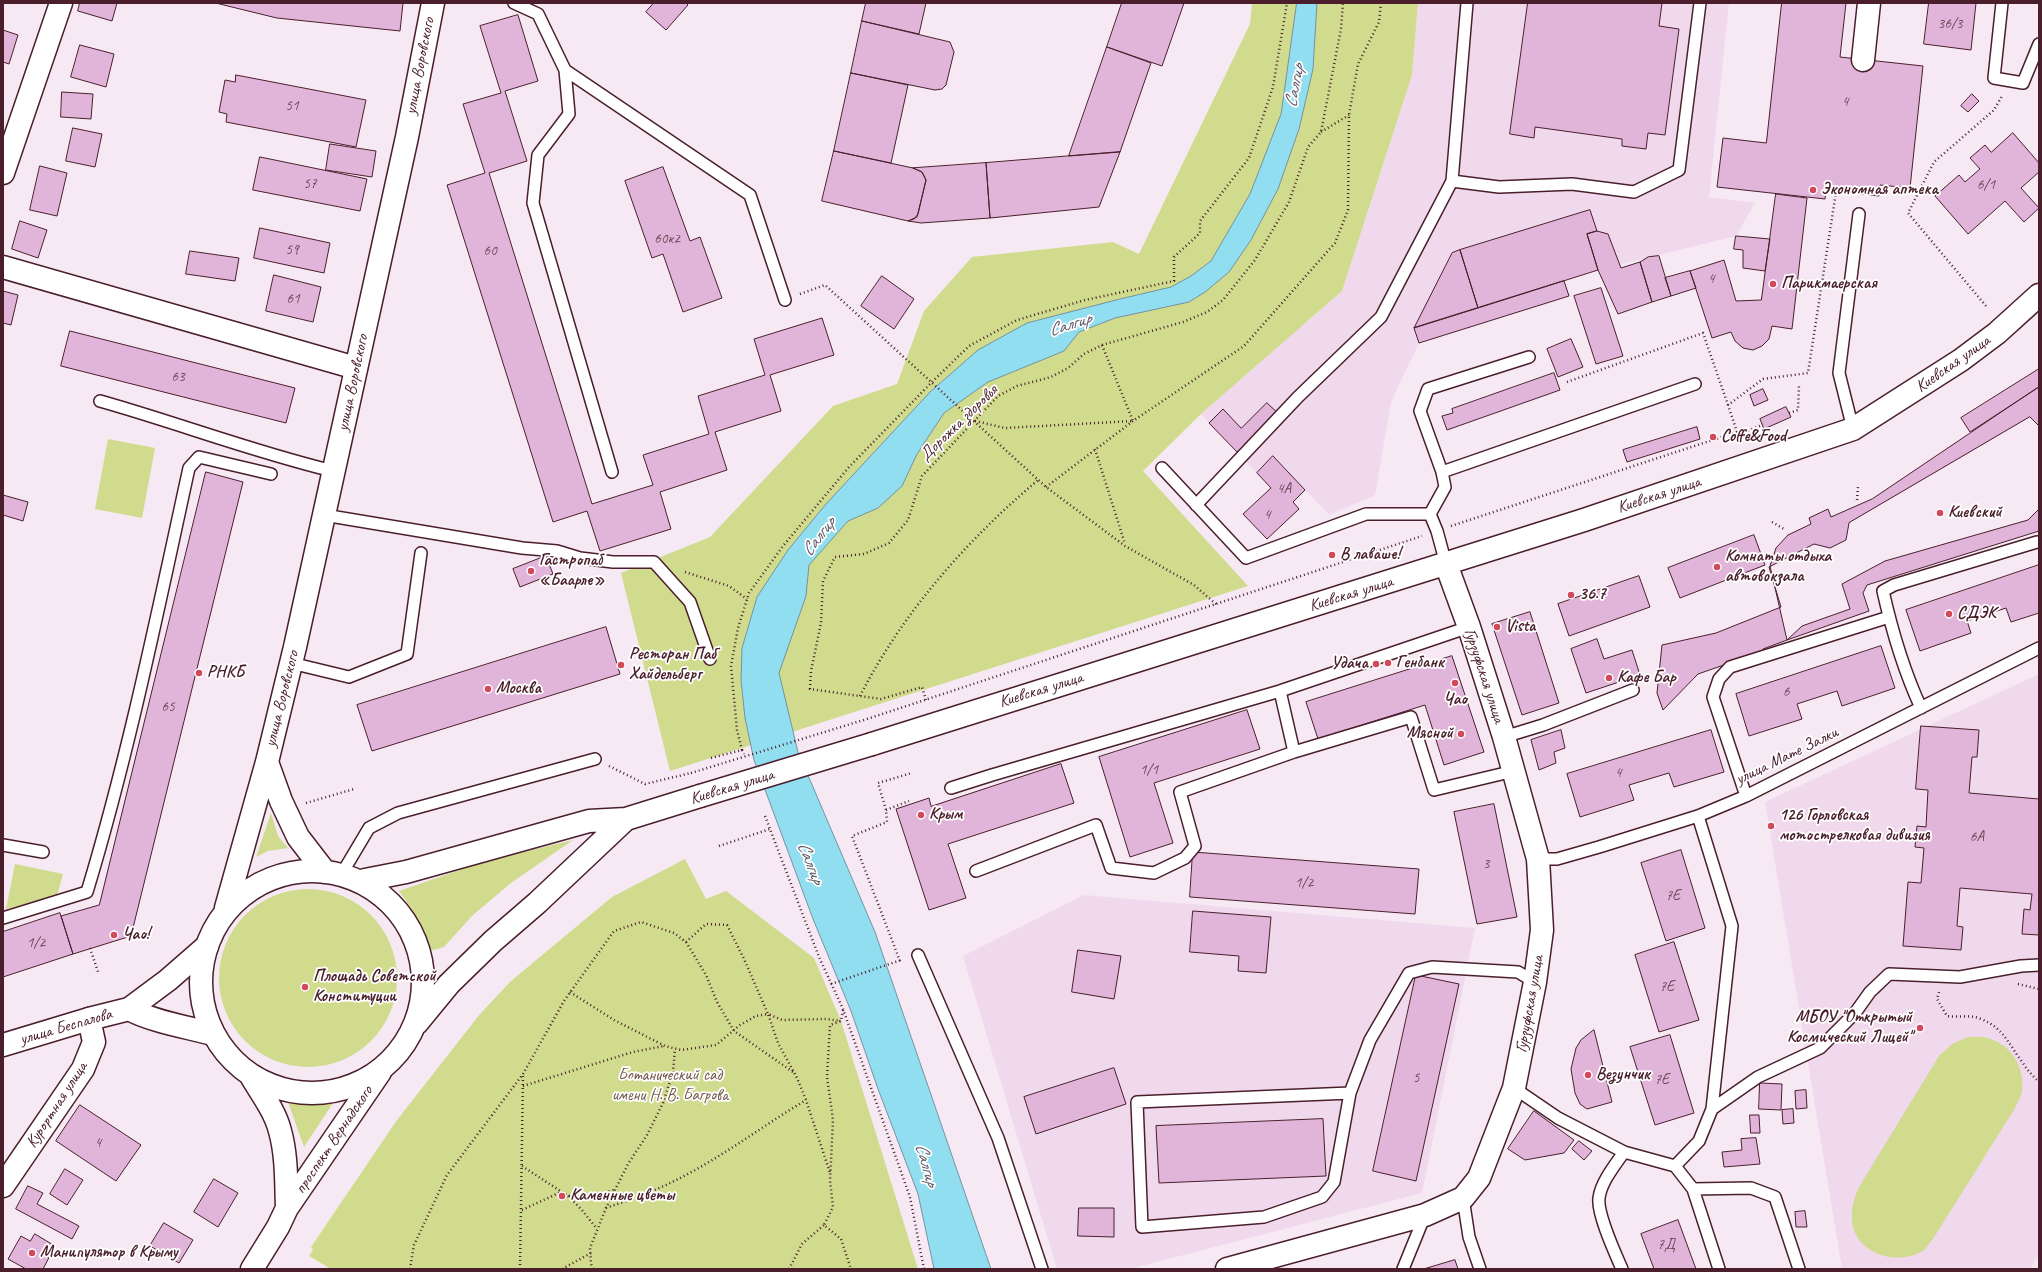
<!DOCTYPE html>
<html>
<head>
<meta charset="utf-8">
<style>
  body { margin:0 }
  #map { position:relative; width:2042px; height:1272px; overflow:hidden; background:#f6e9f4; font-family:Caveat,sans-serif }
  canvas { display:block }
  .frame { position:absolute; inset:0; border:4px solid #4a1f2b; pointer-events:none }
</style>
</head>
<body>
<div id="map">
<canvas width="2042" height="1272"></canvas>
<div class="frame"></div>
</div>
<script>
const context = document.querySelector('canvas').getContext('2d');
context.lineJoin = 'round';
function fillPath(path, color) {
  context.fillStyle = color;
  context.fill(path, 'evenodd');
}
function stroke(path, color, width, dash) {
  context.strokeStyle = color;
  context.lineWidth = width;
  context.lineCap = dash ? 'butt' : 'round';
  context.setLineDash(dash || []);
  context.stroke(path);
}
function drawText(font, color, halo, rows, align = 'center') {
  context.font = font + ' Caveat,sans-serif';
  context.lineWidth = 3.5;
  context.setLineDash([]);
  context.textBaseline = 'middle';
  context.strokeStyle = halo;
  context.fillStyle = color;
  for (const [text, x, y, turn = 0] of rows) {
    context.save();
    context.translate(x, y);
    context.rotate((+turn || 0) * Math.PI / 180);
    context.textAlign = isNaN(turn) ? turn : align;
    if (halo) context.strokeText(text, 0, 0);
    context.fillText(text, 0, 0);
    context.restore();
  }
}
const built = new Path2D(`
  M1418,3H1729L1709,197L1755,203L1736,236L1598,270L1414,328L1419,343L1391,402L1375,495L1329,515L1274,457L1257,473L1201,414L1342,291L1412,75Z
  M2039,674V1254L2030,1269H1842L1765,802Z
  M1084,895L1475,928L1422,1193L1130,1269H1057L963,956Z`);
const green = new Path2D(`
  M1252,3H1418L1412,75L1342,291L1201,414L1143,471L1248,586L670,771L621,573L710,537L833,406L897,384L924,311L972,257L1113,242L1139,254L1250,24Z
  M108,439L155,448L142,518L95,509Z
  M271,813L278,836L288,848L268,851L256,857Z
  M573,840L511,883L473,915L444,947L433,950L426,948L421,931L409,905L399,891L486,861Z
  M685,859L706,899L726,891L814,958L841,1021L918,1269H331L309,1256L313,1250L311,1247L397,1120L480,1014L511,981L612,897Z
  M15,864L63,874L57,896L6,909Z
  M219 978a89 89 0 1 1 178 0a89 89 0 1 1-178 0Z
  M1968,1037C1974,1037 1982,1036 1987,1038C2011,1044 2025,1067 2022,1091C2021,1097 2017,1103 2015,1108L1933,1239C1929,1243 1926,1250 1921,1252C1895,1266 1854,1253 1852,1220C1851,1208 1854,1199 1859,1187L1939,1056L1952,1044Z
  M288,1102L333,1103L304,1147Z`);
const water = new Path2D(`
  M1297,3H1317L1313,69L1299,129L1278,189L1251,240L1229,272L1205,292L1189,302L1115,318L1079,332L1064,351L988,382L944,413L917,454L902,486L878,508L848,521L809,565L806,596L779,673L798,752L875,932L991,1269H934L918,1194L878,1089L851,1011L813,919L754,760L745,718L741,680L742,648L757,597L788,550L826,504L930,392L978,350L1027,323L1120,299L1171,287L1191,276L1211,261L1250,194L1281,114Z`);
const building = new Path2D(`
  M80,3H117L112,21L78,11Z
  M216,3H403L400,31L277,18Z
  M654,3H686L688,5L666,30L646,12Z
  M866,3H926L919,34L862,21Z
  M1122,3H1184L1162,66L1107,47Z
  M1528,3H1662L1659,26L1679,29L1665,135L1648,133L1646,149L1622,146V139L1535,127L1534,138L1510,134Z
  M1782,3H1846L1840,57L1923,66L1910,188L1880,185L1879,196L1826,190L1825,199L1717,187L1723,138L1766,143Z
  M1929,3H1976L1971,50L1924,44Z
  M518,15L538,81L505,91L527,161L489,173L592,504L653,485L643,455L709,434L698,396L765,375L754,339L822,318L834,355L770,375L781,411L715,432L727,470L660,492L671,529L600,551L587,511L553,522L447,185L485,173L463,104L501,93L480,26Z
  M862,21L950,42L954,52L946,85L942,89L935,90L851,73Z
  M3,30L18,35L9,64L3,62Z
  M80,45L114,54L106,87L71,77Z
  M1107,47L1151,63L1120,152L1069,156Z
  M851,73L908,85L891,163L834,151Z
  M236,75L366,100L356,147L226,122L227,114L219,112L225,80L235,82Z
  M62,92L93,94L91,119L61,117Z
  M1972,94L1979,101L1968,112L1961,106Z
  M73,128L102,134L95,167L66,161Z
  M2013,133L2039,163V172L2021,188L2039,208L2024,222L2005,201L1968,234L1935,196L1959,175L1965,182L1980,169L1970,158L1985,145L1991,152Z
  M330,144L376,151L372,177L326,170Z
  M834,151L913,168L922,172L926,180L917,217L908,221L822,201Z
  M1120,152L1099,207L990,218L986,163Z
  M260,157L367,179L360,211L253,190Z
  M986,163L990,218L921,223L908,221L914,219L918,214L926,180L922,172L913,168Z
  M40,166L67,173L57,216L30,210Z
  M663,167L690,241L700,237L722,298L683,312L663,254L652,258L625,181Z
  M1776,194L1807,198L1792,329L1772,326L1769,339L1762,346L1753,350L1743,348L1735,341L1731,332L1712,338L1690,271L1724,260L1736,301L1761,300Z
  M1590,210L1597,231L1587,234L1598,270L1478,308L1460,250Z
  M20,221L47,230L38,258L12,249Z
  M260,228L330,243L324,273L254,258Z
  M1597,231L1608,234L1621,268L1640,262L1652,302L1618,314L1598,270L1587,234Z
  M1736,236L1770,239L1765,271L1743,268V250L1734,249Z
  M1460,250L1478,308L1414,328L1452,253Z
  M190,251L239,258L235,281L186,274Z
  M1659,256L1671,296L1652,302L1640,262L1648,257Z
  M1690,271L1696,288L1671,296L1665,278Z
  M274,275L321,287L313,322L266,311Z
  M882,276L914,299L894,329L861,306Z
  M1564,281L1569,296L1419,343L1414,328Z
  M1601,288L1623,356L1596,364L1574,296Z
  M3,291L18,295L11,325L3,323Z
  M70,331L295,388L286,423L61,366Z
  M1571,339L1583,367L1558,377L1547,349Z
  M2039,369V387L1970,432L1961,418Z
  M1554,373L1560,390L1447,430L1442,416L1453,413L1452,409Z
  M2039,387V531L1867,585L1863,593L1869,611L1787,640L1770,566L1776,548L1788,535L1811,524L1809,518L1828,509L1831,517L1872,499Z
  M1763,389L1768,400L1754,406L1750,395Z
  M1267,403L1279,414L1238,453L1209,423L1223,409L1241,428Z
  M1786,407L1791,417L1764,429L1760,419Z
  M2030,417L2039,426V509L2028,520L1885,561L1842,584L1850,609L1802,626L1787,640L1763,649L1764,651L1698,674L1663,710L1657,693L1662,645L1716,633L1781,607L1769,567L1814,544L1830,548L1846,540L1849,523Z
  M1697,427L1700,439L1627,462L1623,450Z
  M1273,456L1305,490L1293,502L1299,509L1267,539L1243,514L1271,488L1257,473Z
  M206,472L243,482L131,936L73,954L61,916L99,905Z
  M3,495L28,502L23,521L3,515Z
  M1754,535L1765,565L1680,598L1668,568Z
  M546,556L553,574L520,587L513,569Z
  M2039,565V613L2011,622L2006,608L1967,621L1971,633L1920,651L1906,610Z
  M1639,576L1650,607L1569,636L1558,604Z
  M1530,612L1559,703L1522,715L1492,624Z
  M606,627L620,674L372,751L357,705Z
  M1597,639L1604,659L1632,650L1640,675L1586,693L1571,649Z
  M1881,646L1895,688L1842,706L1837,691L1797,704L1802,719L1749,736L1736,694Z
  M1452,656L1484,752L1444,765L1425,705L1318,739L1306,702Z
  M1247,710L1260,749L1154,783L1173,843L1130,857L1099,757Z
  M1921,726L1979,730L1977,757H1972L1969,793L2039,799V935L2022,934L2024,909L2030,910L2032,894L1960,888L1957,926L1963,927L1961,950L1903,946L1908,882L1921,883L1924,848L1915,847L1917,826L1926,827L1928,790L1916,789Z
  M1561,730L1565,748L1554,752L1556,763L1539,770L1531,740Z
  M1711,730L1724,772L1674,787L1669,773L1629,785L1634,800L1580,817L1567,774Z
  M1061,764L1074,803L948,844L966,898L929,910L896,809L929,798L931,806Z
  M1494,804L1517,917L1477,924L1454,812Z
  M1681,850L1705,928L1666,941L1641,863Z
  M1193,852L1419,869L1415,914L1190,897Z
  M1193,911L1271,917L1266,973L1238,971L1239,956L1190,952Z
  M60,913L73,954L3,977V932Z
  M1674,942L1699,1020L1659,1032L1635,955Z
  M1078,950L1121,956L1114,999L1072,992Z
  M1416,975L1459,984L1416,1181L1373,1171Z
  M1594,1030L1612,1102L1587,1109L1580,1104L1575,1093L1571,1069L1576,1048L1581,1040Z
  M1670,1035L1694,1113L1655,1125L1630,1047Z
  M1114,1068L1126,1104L1036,1134L1024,1097Z
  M1760,1083L1782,1084L1781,1110L1759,1109Z
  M1806,1090L1807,1108L1796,1109L1795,1091Z
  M80,1105L141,1145L116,1181L56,1141Z
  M1793,1109L1794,1123L1783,1124L1782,1110Z
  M1534,1111L1574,1140L1564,1153L1525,1160L1508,1149Z
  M1750,1115H1759L1760,1133H1751Z
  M1323,1119L1326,1176L1159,1183L1156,1126Z
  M1756,1138L1760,1164L1724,1167L1722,1152L1742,1150L1741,1139Z
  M1579,1141L1592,1151L1584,1160L1572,1149Z
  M65,1169L83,1180L67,1205L50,1194Z
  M214,1179L238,1193L218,1227L194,1212Z
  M28,1186L43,1193L37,1204L79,1226L72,1239L16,1209Z
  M1079,1208H1114V1237L1078,1236Z
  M1805,1211L1807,1227H1796L1795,1212Z
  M1678,1220L1696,1269H1654L1641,1234Z
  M164,1223L193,1240L179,1263L150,1246Z
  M35,1234L55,1246L43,1269H26L8,1259L21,1236L30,1241Z
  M1455,1260L1458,1269H1424Z`);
const path = new Path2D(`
  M1321,132L1349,115
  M800,294L825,285L1046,487L1125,546L1194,585L1217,605
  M1986,306L1908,213L1934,162L1994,110L2002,96
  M1567,382L1703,333L1728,405
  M1789,413L1798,410L1799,385
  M975,421L1005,428L1133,421L1102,345
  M1737,432L1728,405L1763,379L1808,373L1836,192
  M1095,449L1125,544
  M1046,487L1133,421L1244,346L1335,243L1348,210L1349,115L1358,64L1379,22L1381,3
  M1857,500L1858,487
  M1772,522L1784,529
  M1451,526L1737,432L1747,431L1762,425
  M685,572L729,586L747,599
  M860,696C903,612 966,541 1038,480
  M926,700L922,687L881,699L810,689L811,671L821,623L823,581L835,557L864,554L889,543L908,520L922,476L998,396L1017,386L1051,377L1068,368L1084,354L1102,345L1183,322L1207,312L1223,300L1255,260L1289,202L1308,147L1321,132L1341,29L1343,3
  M867,719L1422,536
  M742,750L744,754
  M711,758L742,750L737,730L731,666L738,628L749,593L783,546L849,467L932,382L969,346L1017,320L1085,300L1174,281V257L1200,233V221L1249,158L1273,87L1287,3
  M609,766L645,784L691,773
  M306,803L354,789
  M886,810L909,801
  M765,816L819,957L843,1009L910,1197L924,1269
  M719,846L770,829
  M686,942L706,975L717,1002L734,1031L793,1072
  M90,948L98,972
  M900,961L852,836L887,822L886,810L878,783L912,773
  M831,984L901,960
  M2018,984L2039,989
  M570,992L614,1020L665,1046L681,1050L716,1045L740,1025L756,1016L768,1014L778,1043L797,1078L806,1100L830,1173
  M1939,992L1937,999L1947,1016C1958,1018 1970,1014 1981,1019C2004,1028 2009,1045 2023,1063C2027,1070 2033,1076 2039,1082
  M843,1010L841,1021L830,1025L827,1077L833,1120L830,1181L833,1207L824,1225L841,1239L851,1269
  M523,1086L633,1052L664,1046
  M522,1166L568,1196H586L615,1190
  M568,1196L582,1210L597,1229
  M606,1208C632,1199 658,1190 682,1177C725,1155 764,1125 806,1100
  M522,1210L561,1192
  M410,1269L414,1245L447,1175L523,1074L564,1001L614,931L641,922L674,933L686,942L706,924L727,925L744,959L768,1014L782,1020L826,1019L841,1021
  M520,1269L523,1074
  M562,1269L591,1253
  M593,1269L591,1264L590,1248L606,1208L628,1164L647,1135L663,1103L673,1072L675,1049
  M789,1269L802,1244L824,1225`);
const lane = new Path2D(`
  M514,3L538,14L565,70L750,195L785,300
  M2002,3L1994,78L2023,83L2039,44
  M565,70L569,114L538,155L533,203L612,472
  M1452,181L1499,187L1572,184L1634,192L1679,170L1700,3
  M100,401C178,423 254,452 333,471
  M1853,429L1839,373L1859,214
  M1162,468L1246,558L1366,514H1430
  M1442,472L1695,384
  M1196,505L1298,397L1381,317L1452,181L1467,3
  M324,515L522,548L557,551L580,558L613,562H654L690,602L710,659
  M1446,564L1437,531L1430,514L1445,487L1442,472L1420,411L1428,389L1529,357
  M291,663L349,677L407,654L421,553
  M1280,691L1294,752
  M1921,708C1904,671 1892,631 1883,591L1894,585L2037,542
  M1504,737L1543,725L1633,690
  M951,788L992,775L1280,691L1469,627
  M1746,796L1713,697L1719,679L1730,667L1889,617
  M3,845L43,852
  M1538,859H1557L1599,847L1698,816L1746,796L2039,648
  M976,871L1096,825L1111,868L1154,873L1185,858L1195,846L1180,792L1294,752L1411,717L1434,790L1514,771
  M341,875L369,828L398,813L595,759
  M3,918L87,892C129,753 158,610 189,468L199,457L271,474
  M918,955L998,1138L1042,1269
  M1514,1088L1558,1118L1624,1152C1615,1165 1601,1182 1599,1198C1597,1214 1615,1253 1622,1269
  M1350,1093L1137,1102L1142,1227L1264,1217L1322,1197L1334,1182L1350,1093L1370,1040L1409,973L1432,967L1518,972L1535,982
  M1712,1109L1758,1077L1820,1048L1855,1013L1870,992L1889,974L1960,977L2021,966L2039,965
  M1624,1152L1675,1166L1699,1141L1712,1109L1732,926L1698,816
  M1675,1166L1693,1189L1719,1269
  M1693,1189L1751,1188L1775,1197L1799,1269
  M1463,1198L1469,1237L1480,1269
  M1403,1269L1425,1215`);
const street = new Path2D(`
  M1863,60L1869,3
  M3,173L61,3
  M3,267L356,368
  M3,1186L83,1069L94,1042L89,1019`);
const secondary = new Path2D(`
  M129,1009C151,1021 187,1027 212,1034
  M3,1045L89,1019L129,1009L168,980L207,946
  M1227,1269L1425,1215L1463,1198L1479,1178L1514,1088L1535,982L1542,930L1538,859L1504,737L1469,627L1446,564`);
const primary = new Path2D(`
  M872,744L1584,520L1853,429L1961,360L1997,333L2039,295
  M267,762L281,801L298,837L325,872
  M201 982a111 111 0 1 1 222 0a111 111 0 1 1-222 0Z
  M365,880L406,872L589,821L626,819L700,796
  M226,908L267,762L295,647L407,137L433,3
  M417,1023L449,984L493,941L537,903L626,819
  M251,1076C261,1093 275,1111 280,1131C287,1156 286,1183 287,1208
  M252,1269L278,1227L287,1208L380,1072`);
const pathBridge = new Path2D(`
  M691,773L867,719`);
const primaryBridge = new Path2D(`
  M700,796L872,744`);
const markers = [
  [1813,190,4,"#d1495b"],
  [1773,284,4,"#d1495b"],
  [1713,437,4,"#d1495b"],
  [1940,513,4,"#d1495b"],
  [1332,555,4,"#d1495b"],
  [1717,567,4,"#d1495b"],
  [531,571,4,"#d1495b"],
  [1571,595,4,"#d1495b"],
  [1949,614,4,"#d1495b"],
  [1497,627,4,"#d1495b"],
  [1388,663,4,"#d1495b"],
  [1376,664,4,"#d1495b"],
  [621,665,4,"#d1495b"],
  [199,673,4,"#d1495b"],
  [1609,678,4,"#d1495b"],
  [1455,683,4,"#d1495b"],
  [488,689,4,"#d1495b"],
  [1461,734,4,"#d1495b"],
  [921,815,4,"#d1495b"],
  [1771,826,4,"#d1495b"],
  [114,935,4,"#d1495b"],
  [305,987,4,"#d1495b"],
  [1920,1028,4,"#d1495b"],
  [1588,1075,4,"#d1495b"],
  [562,1196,4,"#d1495b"],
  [32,1253,4,"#d1495b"]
];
const numberNames = [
  ["36/3",1950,24],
  ["4",1845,102],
  ["51",292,106],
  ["57",310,184],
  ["6/1",1986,185],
  ["60к2",667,239],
  ["59",292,250],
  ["60",490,251],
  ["4",1711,279],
  ["61",293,299],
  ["63",178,377],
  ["4А",1284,489],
  ["4",1267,515],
  ["6",1786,692],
  ["65",168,707],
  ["1/1",1149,770],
  ["4",1618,773],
  ["6А",1977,837],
  ["3",1486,864],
  ["1/2",1304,883],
  ["7Е",1673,896],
  ["1/2",36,943],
  ["7Е",1667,987],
  ["5",1416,1078],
  ["7Е",1662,1080],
  ["4",98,1143],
  ["7Д",1666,1245]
];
const streetNames = [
  ["улица Воровского",420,66,-79],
  ["Киевская улица",1953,364,-35],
  ["улица Воровского",353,383,-78],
  ["Дорожка здоровья",959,423,-44],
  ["Киевская улица",1659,495,-18],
  ["Киевская улица",1351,594,-17],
  ["Гурзуфская улица",1484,676,72],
  ["Киевская улица",1041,690,-17],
  ["улица Воровского",282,699,-76],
  ["улица Мате Залки",1787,756,-26],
  ["Киевская улица",732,787,-17],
  ["Гурзуфская улица",1530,1004,-80],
  ["улица Беспалова",66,1027,-16],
  ["Курортная улица",57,1105,-57],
  ["проспект Вернадского",334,1140,-56]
];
const poiNames = [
  ["Экономная аптека",1821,190],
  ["Парикмаерская",1781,284],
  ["Coffe&Food",1721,437],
  ["Киевский",1948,513],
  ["В лаваше!",1340,555],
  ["Комнаты отдыха",1725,557],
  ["автовокзала",1725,577],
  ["Гастропаб",539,561],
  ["«Баарле»",539,581],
  ["36.7",1579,595],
  ["СДЭК",1957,614],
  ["Vista",1505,627],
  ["Ресторан Паб",629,655],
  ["Хайдельберг",629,675],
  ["Генбанк",1396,663],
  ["Удача",1368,664,"right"],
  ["РНКБ",207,673],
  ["Кафе Бар",1617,678],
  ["Москва",496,689],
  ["Чао",1455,700,"center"],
  ["Мясной",1453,734,"right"],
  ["Крым",929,815],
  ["126 Горловская",1779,816],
  ["мотострелковая дивизия",1779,836],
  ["Чао!",122,935],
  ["Площадь Советской",313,977],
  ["Конституции",313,997],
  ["МБОУ \"Открытый",1912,1018,"right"],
  ["Космический Лицей\"",1912,1038,"right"],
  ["Везунчик",1596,1075],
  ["Каменные цветы",570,1196],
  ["Манипулятор в Крыму",40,1253]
];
const parkNames = [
  ["Ботанический сад",670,1076],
  ["имени Н. В. Багрова",670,1096]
];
const waterNames = [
  ["Салгир",1295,86,-79],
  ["Салгир",1070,325,-17],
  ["Салгир",819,537,-52],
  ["Салгир",810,863,69],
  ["Салгир",926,1165,75]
];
fillPath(built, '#f0d9ec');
fillPath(green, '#d0db8e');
fillPath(water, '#91def0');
stroke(water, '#7592a1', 1);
fillPath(building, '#e1b5da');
stroke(building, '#4a1f2b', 1);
stroke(lane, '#4a1f2b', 14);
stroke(street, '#4a1f2b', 25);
stroke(secondary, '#4a1f2b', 25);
stroke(primary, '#4a1f2b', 25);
stroke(path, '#4a1f2b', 2.5, [1, 3]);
stroke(lane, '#fff', 11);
stroke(street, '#fff', 22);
stroke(secondary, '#fff', 22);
stroke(primary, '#fff', 22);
stroke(primaryBridge, '#4a1f2b', 25, []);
stroke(pathBridge, '#4a1f2b', 2.5, [1, 3]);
stroke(primaryBridge, '#fff', 22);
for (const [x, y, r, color] of markers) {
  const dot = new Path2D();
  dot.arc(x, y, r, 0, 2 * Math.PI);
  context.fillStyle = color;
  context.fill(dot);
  stroke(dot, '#fff', 1.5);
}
drawText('15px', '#704457', null, numberNames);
drawText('17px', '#4a1f2b', '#fff', streetNames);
drawText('bold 17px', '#4a1f2b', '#fff', poiNames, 'left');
drawText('17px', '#725749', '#fff', parkNames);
drawText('italic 18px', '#5f5866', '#fff', waterNames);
</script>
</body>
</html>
